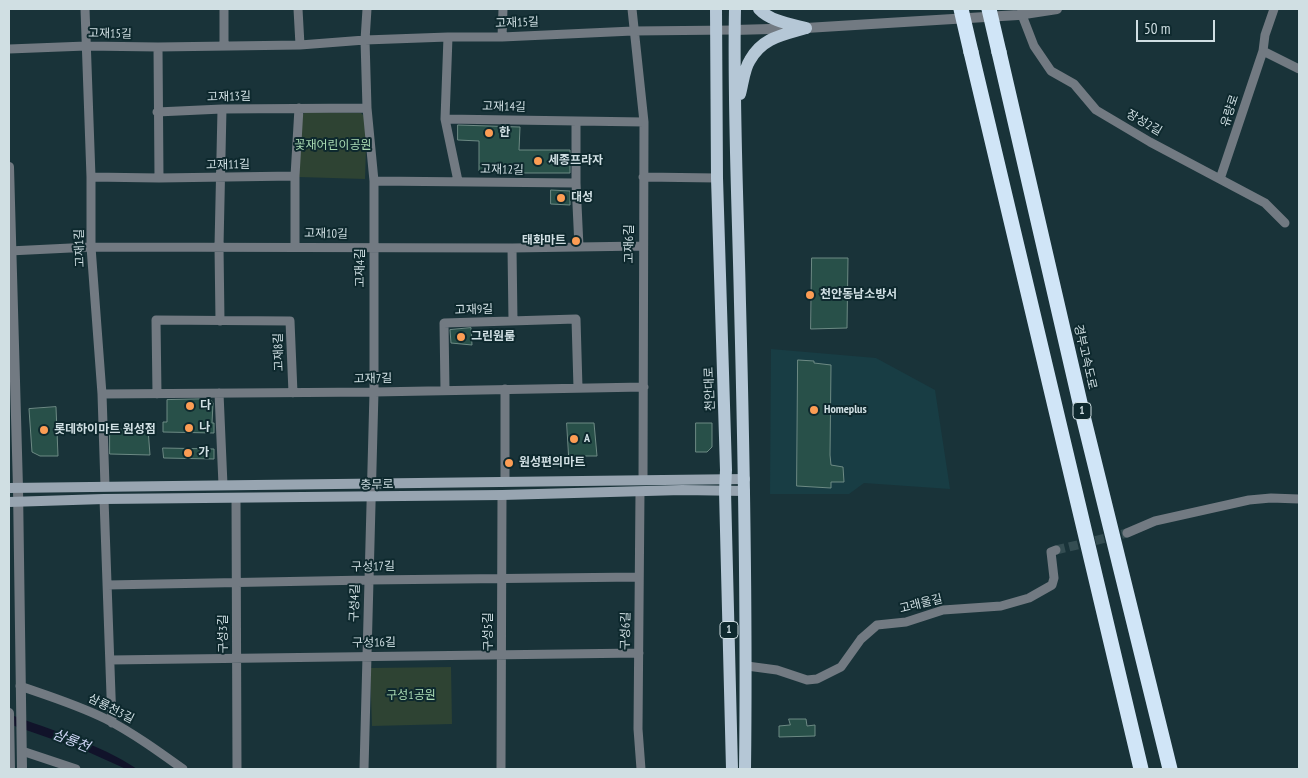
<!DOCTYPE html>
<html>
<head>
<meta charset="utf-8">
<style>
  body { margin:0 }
  #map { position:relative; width:1308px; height:778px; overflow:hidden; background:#193339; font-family:"PT Sans Narrow",sans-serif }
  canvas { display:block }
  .frame { position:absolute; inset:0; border:10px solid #d0dfe3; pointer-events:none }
  .scale { position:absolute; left:1136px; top:20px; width:79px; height:22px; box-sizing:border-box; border:2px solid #d0dfe3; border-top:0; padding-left:6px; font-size:15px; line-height:18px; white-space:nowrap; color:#d0dfe3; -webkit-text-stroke:4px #0e292e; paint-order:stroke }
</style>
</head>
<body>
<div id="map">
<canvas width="1308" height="778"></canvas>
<div class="frame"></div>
<div class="scale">50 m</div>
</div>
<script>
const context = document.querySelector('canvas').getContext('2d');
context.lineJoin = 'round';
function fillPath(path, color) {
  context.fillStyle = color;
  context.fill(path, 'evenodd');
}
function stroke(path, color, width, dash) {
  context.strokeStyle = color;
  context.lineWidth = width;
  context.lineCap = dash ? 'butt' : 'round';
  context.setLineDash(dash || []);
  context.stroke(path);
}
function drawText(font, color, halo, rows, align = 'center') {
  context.font = font + ' "PT Sans Narrow","Noto Sans KR",sans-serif';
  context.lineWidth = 4;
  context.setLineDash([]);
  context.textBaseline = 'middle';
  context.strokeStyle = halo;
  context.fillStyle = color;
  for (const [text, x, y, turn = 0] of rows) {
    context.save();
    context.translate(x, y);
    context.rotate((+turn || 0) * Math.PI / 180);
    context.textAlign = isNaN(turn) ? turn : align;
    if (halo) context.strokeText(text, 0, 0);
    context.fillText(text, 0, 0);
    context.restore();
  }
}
const built = new Path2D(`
  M771,349L876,358L935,390L950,489L864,483L849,494H770Z`);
const green = new Path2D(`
  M305,112L361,113L367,119L365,179L299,177L301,117Z
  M451,667L452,724L372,726L370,668Z`);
const water = new Path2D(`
  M9,714C53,731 98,743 137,769H126L86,751L9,724Z`);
const building = new Path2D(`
  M458,125L520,127L519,150H570V173H505V170L479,171V141L458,140Z
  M551,190L570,191V205L551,204Z
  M812,258H848L847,328L811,329Z
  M471,328L472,345L451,343L450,330Z
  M798,360L814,361V363L831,365L830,455L831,465L843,467L844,482H831V488L797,486Z
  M210,399L213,403L212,423H214V433L163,432V422H167V400Z
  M56,407L58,456H40L32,452L29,409Z
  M567,423H594L597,456H569Z
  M696,423H712V447L707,452H696Z
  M110,429H148L150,455L110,454Z
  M163,448L214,449V459L164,458Z
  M789,719H806L807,726L815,725V736L779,737V726L790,725Z`);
const minorTunnel = new Path2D(`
  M1056,550L1127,533`);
const minor = new Path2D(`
  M85,9L91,177V247L102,394L105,486
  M224,9V46
  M298,9L300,45
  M632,9L644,122L643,480
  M1274,9L1265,35L1263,51L1299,69
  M1022,15L1034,46L1051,71L1074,84L1096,110L1150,142L1265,203L1285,223
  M448,37L445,119L458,181
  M502,37L503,9
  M158,47L159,178
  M9,49L86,46L158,47L300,45L365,40L448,37H502L633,31L734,30
  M157,112L222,109L367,108
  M445,119L644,122
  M576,121V183L579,247
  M91,177L159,178L295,176
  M643,177L717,178
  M1220,179L1263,51
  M374,181L576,183
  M295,246V176L299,108
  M512,248L513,321
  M9,251L91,247L512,248L643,246
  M220,321L219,246L222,109
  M505,389V482
  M445,390L444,323L576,319L578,388
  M219,393L223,485
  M102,394L374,392L644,387
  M157,394L156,320L290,321L293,393
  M640,492L638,729L641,769
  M236,498L237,769
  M104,499L112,723
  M1127,533L1155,521L1249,500L1271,498L1299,499
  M107,585L368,580L639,577
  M110,660L639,653
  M747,666L777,670L807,680L817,679L841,667L861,639L877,625L906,622L943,610L1001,606L1029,598L1052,585L1054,578L1051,552L1056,550
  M20,686C49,696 78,705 106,719C133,733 158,751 183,769
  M22,751L76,769
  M364,769L374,392V181L367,108L365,40L367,9
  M501,769L502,495`);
const tertiary = new Path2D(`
  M734,30L806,28L1018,15L1057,9
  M9,167L18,488L22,769
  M9,713L10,769`);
const secondary = new Path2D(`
  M9,488L745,479
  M9,502L104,499L502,495L682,490L745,491`);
const primary = new Path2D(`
  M716,9L717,178L726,470L725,491L732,769
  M735,9C733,107 738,205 740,303C744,458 747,614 745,769
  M759,9C770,21 790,24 806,28
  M740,94C743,83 744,69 750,60C763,37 783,35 806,28`);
const motorway = new Path2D(`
  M971,52L1141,769
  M999,52L1084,420L1170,769`);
const motorwayBridge = new Path2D(`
  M961,9L971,52
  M989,9L999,52`);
const markers = [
  [489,133,5,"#fc9d54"],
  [538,161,5,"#fc9d54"],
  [561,198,5,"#fc9d54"],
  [576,241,5,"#fc9d54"],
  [810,295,5,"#fc9d54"],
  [461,337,5,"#fc9d54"],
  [190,406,5,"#fc9d54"],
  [814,410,5,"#fc9d54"],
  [189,428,5,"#fc9d54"],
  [44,430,5,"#fc9d54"],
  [574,439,5,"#fc9d54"],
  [188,453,5,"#fc9d54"],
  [509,463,5,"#fc9d54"]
];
const shields = [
  [1082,411,18],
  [729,630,18]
];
const shieldNames = [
  ["1",1082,411],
  ["1",729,630]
];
const streetNames = [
  ["고재15길",517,23,-2],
  ["고재15길",110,34,1],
  ["고재13길",229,97,-1],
  ["고재14길",504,107,1],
  ["유량로",1230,111,-72],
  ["장성2길",1144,123,30],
  ["고재11길",228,165,-1],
  ["고재12길",502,170,1],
  ["고재10길",326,234,1],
  ["고재6길",630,244,-90],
  ["고재1길",80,248,-92],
  ["고재4길",361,268,-90],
  ["고재9길",474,310,-2],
  ["고재8길",279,352,-92],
  ["경부고속도로",1085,357,77],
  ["고재7길",373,379,-1],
  ["천안대로",710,389,-92],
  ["충무로",377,485,-1],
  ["구성17길",373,567,-1],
  ["구성4길",355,603,-88],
  ["고래울길",921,604,-14],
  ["구성6길",626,631,-89],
  ["구성5길",489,632,-90],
  ["구성3길",224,634,-90],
  ["구성16길",374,643,-1],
  ["삼룡천3길",111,709,27]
];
const poiNames = [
  ["한",499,133],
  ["세종프라자",548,161],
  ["대성",571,198],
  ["태화마트",566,241,"right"],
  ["천안동남소방서",820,295],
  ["그린원룸",471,337],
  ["다",200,406],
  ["Homeplus",824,410],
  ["나",199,428],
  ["롯데하이마트 원성점",54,430],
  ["A",584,439],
  ["가",198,453],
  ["원성편의마트",519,463]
];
const parkNames = [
  ["꽃재어린이공원",333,146],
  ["구성1공원",411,696]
];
const waterNames = [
  ["삼룡천",71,741,22]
];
fillPath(built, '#183d44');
fillPath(green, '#2e4333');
fillPath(water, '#11132a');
fillPath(building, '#285049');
stroke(building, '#6d8a84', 1);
stroke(minorTunnel, '#344d52', 9, [9, 4.5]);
stroke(minor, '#727a82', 9);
stroke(tertiary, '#727a82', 10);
stroke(secondary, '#98a5b1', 10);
stroke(primary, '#b5c7d6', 12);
stroke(motorway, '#d0e5f7', 15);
stroke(motorwayBridge, '#d0e5f7', 15);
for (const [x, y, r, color] of markers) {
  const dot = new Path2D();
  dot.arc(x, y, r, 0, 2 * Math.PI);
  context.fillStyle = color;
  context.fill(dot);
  stroke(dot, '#0e292e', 2);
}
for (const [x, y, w] of shields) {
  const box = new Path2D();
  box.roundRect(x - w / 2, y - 8.5, w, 17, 4);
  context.fillStyle = '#0e292e';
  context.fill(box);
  stroke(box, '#d0dfe3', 1);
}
drawText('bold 11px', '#d0dfe3', null, shieldNames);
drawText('12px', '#d0dfe3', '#0e292e', streetNames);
drawText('bold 12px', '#d0dfe3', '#0e292e', poiNames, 'left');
drawText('12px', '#aadcb4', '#0e292e', parkNames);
drawText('italic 14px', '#ced5f5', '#0e292e', waterNames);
</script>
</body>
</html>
